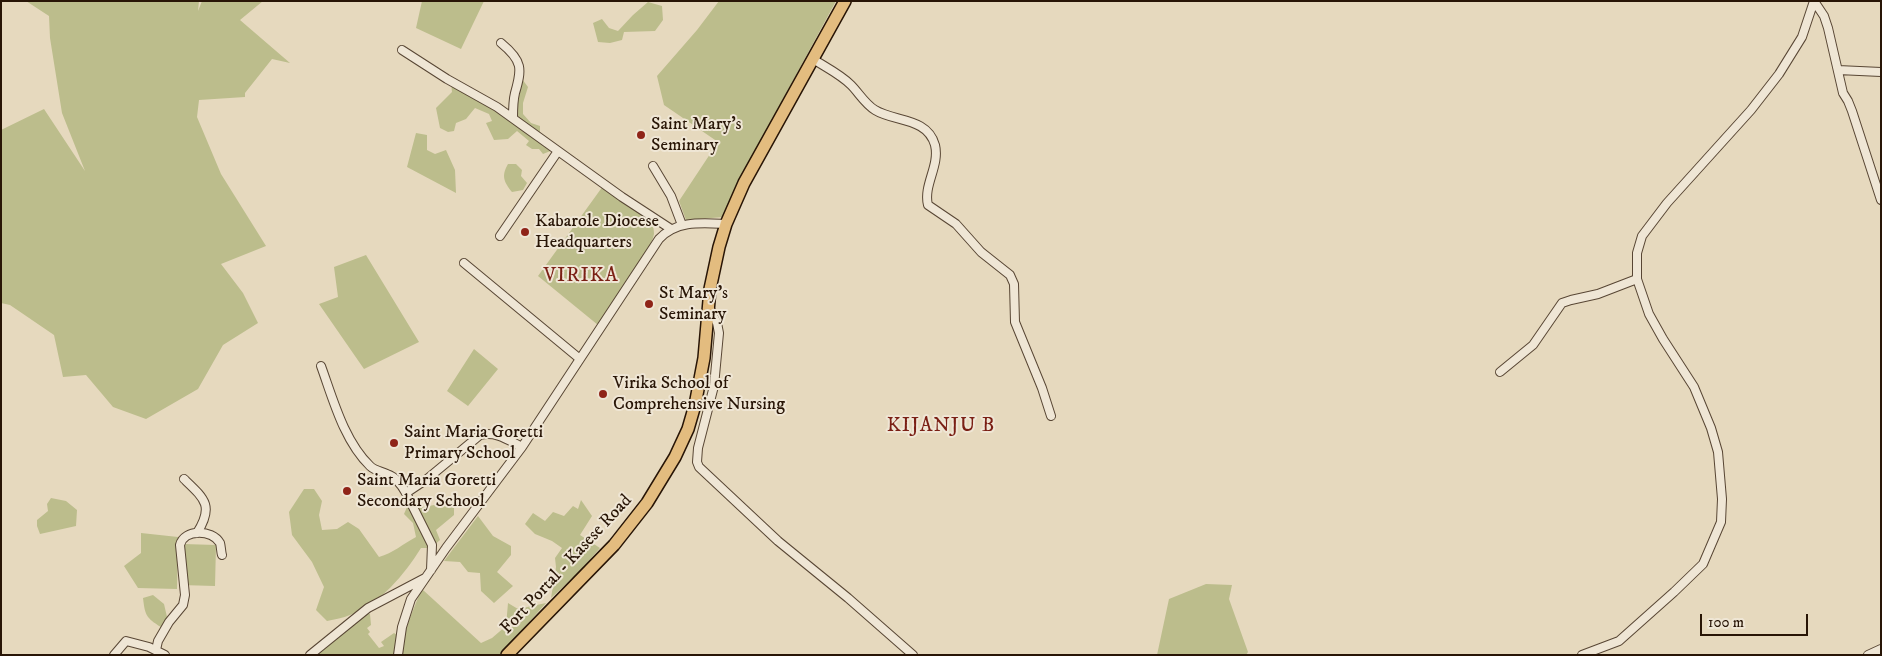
<!DOCTYPE html>
<html>
<head>
<meta charset="utf-8">
<style>
  body { margin:0 }
  #map { position:relative; width:1882px; height:656px; overflow:hidden; background:#e6d9be; font-family:"IM FELL DW Pica",serif }
  canvas { display:block }
  .frame { position:absolute; inset:0; border:2px solid #281506; pointer-events:none }
  .scale { position:absolute; left:1700px; top:614px; width:108px; height:22px; box-sizing:border-box; border:2px solid #281506; border-top:0; padding-left:6px; font-size:15px; line-height:18px; white-space:nowrap; color:#281506; -webkit-text-stroke:4px #efe6d5; paint-order:stroke }
</style>
</head>
<body>
<div id="map">
<canvas width="1882" height="656"></canvas>
<div class="frame"></div>
<div class="scale">100 m</div>
</div>
<script>
const context = document.querySelector('canvas').getContext('2d');
context.lineJoin = 'round';
function fillPath(path, color) {
  context.fillStyle = color;
  context.fill(path, 'evenodd');
}
function stroke(path, color, width, dash) {
  context.strokeStyle = color;
  context.lineWidth = width;
  context.lineCap = dash ? 'butt' : 'round';
  context.setLineDash(dash || []);
  context.stroke(path);
}
function drawText(font, color, halo, rows, align = 'center') {
  context.font = font + ' "IM FELL DW Pica",serif';
  context.lineWidth = 4;
  context.setLineDash([]);
  context.textBaseline = 'middle';
  context.strokeStyle = halo;
  context.fillStyle = color;
  for (const [text, x, y, turn = 0] of rows) {
    context.save();
    context.translate(x, y);
    context.rotate((+turn || 0) * Math.PI / 180);
    context.textAlign = isNaN(turn) ? turn : align;
    if (halo) context.strokeText(text, 0, 0);
    context.fillText(text, 0, 0);
    context.restore();
  }
}
const green = new Path2D(`
  M26,1H199L198,11L202,1H263L240,20L290,63L272,59L245,93V97L199,100L197,117L221,174L266,246L221,264L243,293L258,323L223,345L198,389L146,419L113,407L86,375L63,377L54,335L10,305L1,303V130L44,109L85,171L62,113L50,38L49,16Z
  M422,1H484L461,49L416,28Z
  M719,1H836L776,112L724,217L686,220L679,201L718,142L664,105L657,76L697,30Z
  M648,2L662,6L663,20L655,31L624,32L622,40L610,43L598,42L593,23L602,19L609,28L618,31L633,15Z
  M522,79L528,87L523,103V114L531,123L540,126V135L515,117L516,102Z
  M451,83L497,109L553,150L543,154L539,149H532L526,145L529,141L517,131L508,139L494,140L486,123L492,121L489,114L475,108L466,119L456,123L454,131L448,132L440,128L436,108L452,92Z
  M416,133L427,135V150L435,154L446,150L455,170L456,193L407,167Z
  M508,164H516L522,170L521,176L527,183L523,190L512,192C504,182 501,176 508,164Z
  M603,186L650,220C653,225 654,229 654,234C651,253 611,306 598,325L538,276Z
  M366,255L419,342L364,369L319,304L338,297L334,267Z
  M474,349L498,369L468,406L447,391Z
  M304,489H314L322,501L319,515L322,530L337,529L348,522L359,529L379,557C393,553 403,544 416,537L413,523L404,514L410,500L424,507L454,501V515L436,530L440,540L431,548H421C404,575 381,603 350,615C343,618 335,619 327,621L316,610L324,587L312,562L292,535L289,512Z
  M51,498L66,501L77,510L76,526L40,534L37,526V520L48,511L47,504Z
  M581,500L592,516L580,535L600,548L579,572L551,598L556,567L555,558L562,548L552,541L535,534L525,524L533,513L545,521L553,512L564,516L573,506L578,509Z
  M478,516L493,536L511,546V555L497,572L513,586L494,603L481,591L480,573L468,572L460,562L444,561Z
  M141,533L178,537L177,589L138,588L124,566L141,553Z
  M183,544L216,545L215,586L181,585Z
  M1206,584L1232,585L1229,599L1248,652L1246,655H1157L1169,599Z
  M423,590L481,643L492,638L506,626L508,603L518,609L546,603L500,655H401C402,634 412,613 420,593Z
  M153,595L164,604L167,617L161,627C146,618 145,615 143,598Z
  M367,614H370L371,625L367,628L370,632L368,634L379,648L384,646L381,642L394,633L397,635L395,655H315Z`);
const minor = new Path2D(`
  M1814,1L1824,16L1828,28L1843,93L1848,101L1852,111L1881,200
  M501,43C523,61 522,69 515,93C513,101 513,110 513,118
  M402,50L447,79L497,107L622,197L671,229
  M813,59C825,67 840,74 851,85C859,93 865,104 875,110C894,122 927,117 935,145C940,166 923,185 928,205L956,224L981,252L1010,275L1014,284L1015,322L1042,388L1051,416
  M1838,70L1881,72
  M653,166L671,196L682,225
  M500,236L558,151
  M464,263L580,359
  M710,309L717,323L719,333L714,386L698,448L697,462L699,467L778,541L848,598L913,655
  M321,366C333,399 344,441 370,466C375,471 381,471 387,474C396,477 401,484 406,493L427,479L480,435C496,431 508,440 522,447
  M1500,372L1533,345L1562,303L1571,300L1598,294L1637,279
  M184,479C205,499 214,506 197,533
  M406,493L432,545L431,570
  M156,650L158,641L169,622L183,605L185,595L180,545C184,529 212,529 220,543C221,546 221,552 222,555
  M114,655L126,641L149,647L165,655
  M310,655L368,608L425,578
  M398,655L402,627L411,599L446,548L522,447L659,239C677,220 702,223 726,224
  M1582,655L1619,641L1674,592L1703,564L1721,522L1722,499L1718,452L1711,428L1694,387L1663,339L1649,314L1637,279V253L1642,236L1667,203L1751,110L1779,74L1802,37L1814,1
  M1868,655L1881,649`);
const highway = new Path2D(`
  M507,655L614,545L647,503L675,457L688,429L695,405L704,358L710,289L719,247L726,224L744,183L845,1`);
const markers = [
  [641,135,5,"#8f2418"],
  [525,232,5,"#8f2418"],
  [649,304,5,"#8f2418"],
  [603,394,5,"#8f2418"],
  [394,443,5,"#8f2418"],
  [347,491,5,"#8f2418"]
];
const poiNames = [
  ["Saint Mary's",651,125],
  ["Seminary",651,146],
  ["Kabarole Diocese",535,222],
  ["Headquarters",535,243],
  ["St Mary's",659,294],
  ["Seminary",659,315],
  ["Virika School of",613,384],
  ["Comprehensive Nursing",613,405],
  ["Saint Maria Goretti",404,433],
  ["Primary School",404,454],
  ["Saint Maria Goretti",357,481],
  ["Secondary School",357,502]
];
const streetNames = [
  ["Fort Portal - Kasese Road",567,565,-47]
];
const quarterNames = [
  ["VIRIKA",581,277],
  ["KIJANJU B",941,427]
];
fillPath(green, '#bcbd8c');
stroke(minor, '#584634', 10);
stroke(highway, '#281506', 14);
stroke(minor, '#efe6d5', 8);
stroke(highway, '#e3bc7f', 11);
for (const [x, y, r, color] of markers) {
  const dot = new Path2D();
  dot.arc(x, y, r, 0, 2 * Math.PI);
  context.fillStyle = color;
  context.fill(dot);
  stroke(dot, '#efe6d5', 2);
}
drawText('18px', '#281506', '#efe6d5', poiNames, 'left');
drawText('18px', '#281506', '#efe6d5', streetNames);
context.letterSpacing = '1px';
drawText('20px', '#7a1f14', '#efe6d5', quarterNames);
context.letterSpacing = '0px';
</script>
</body>
</html>
